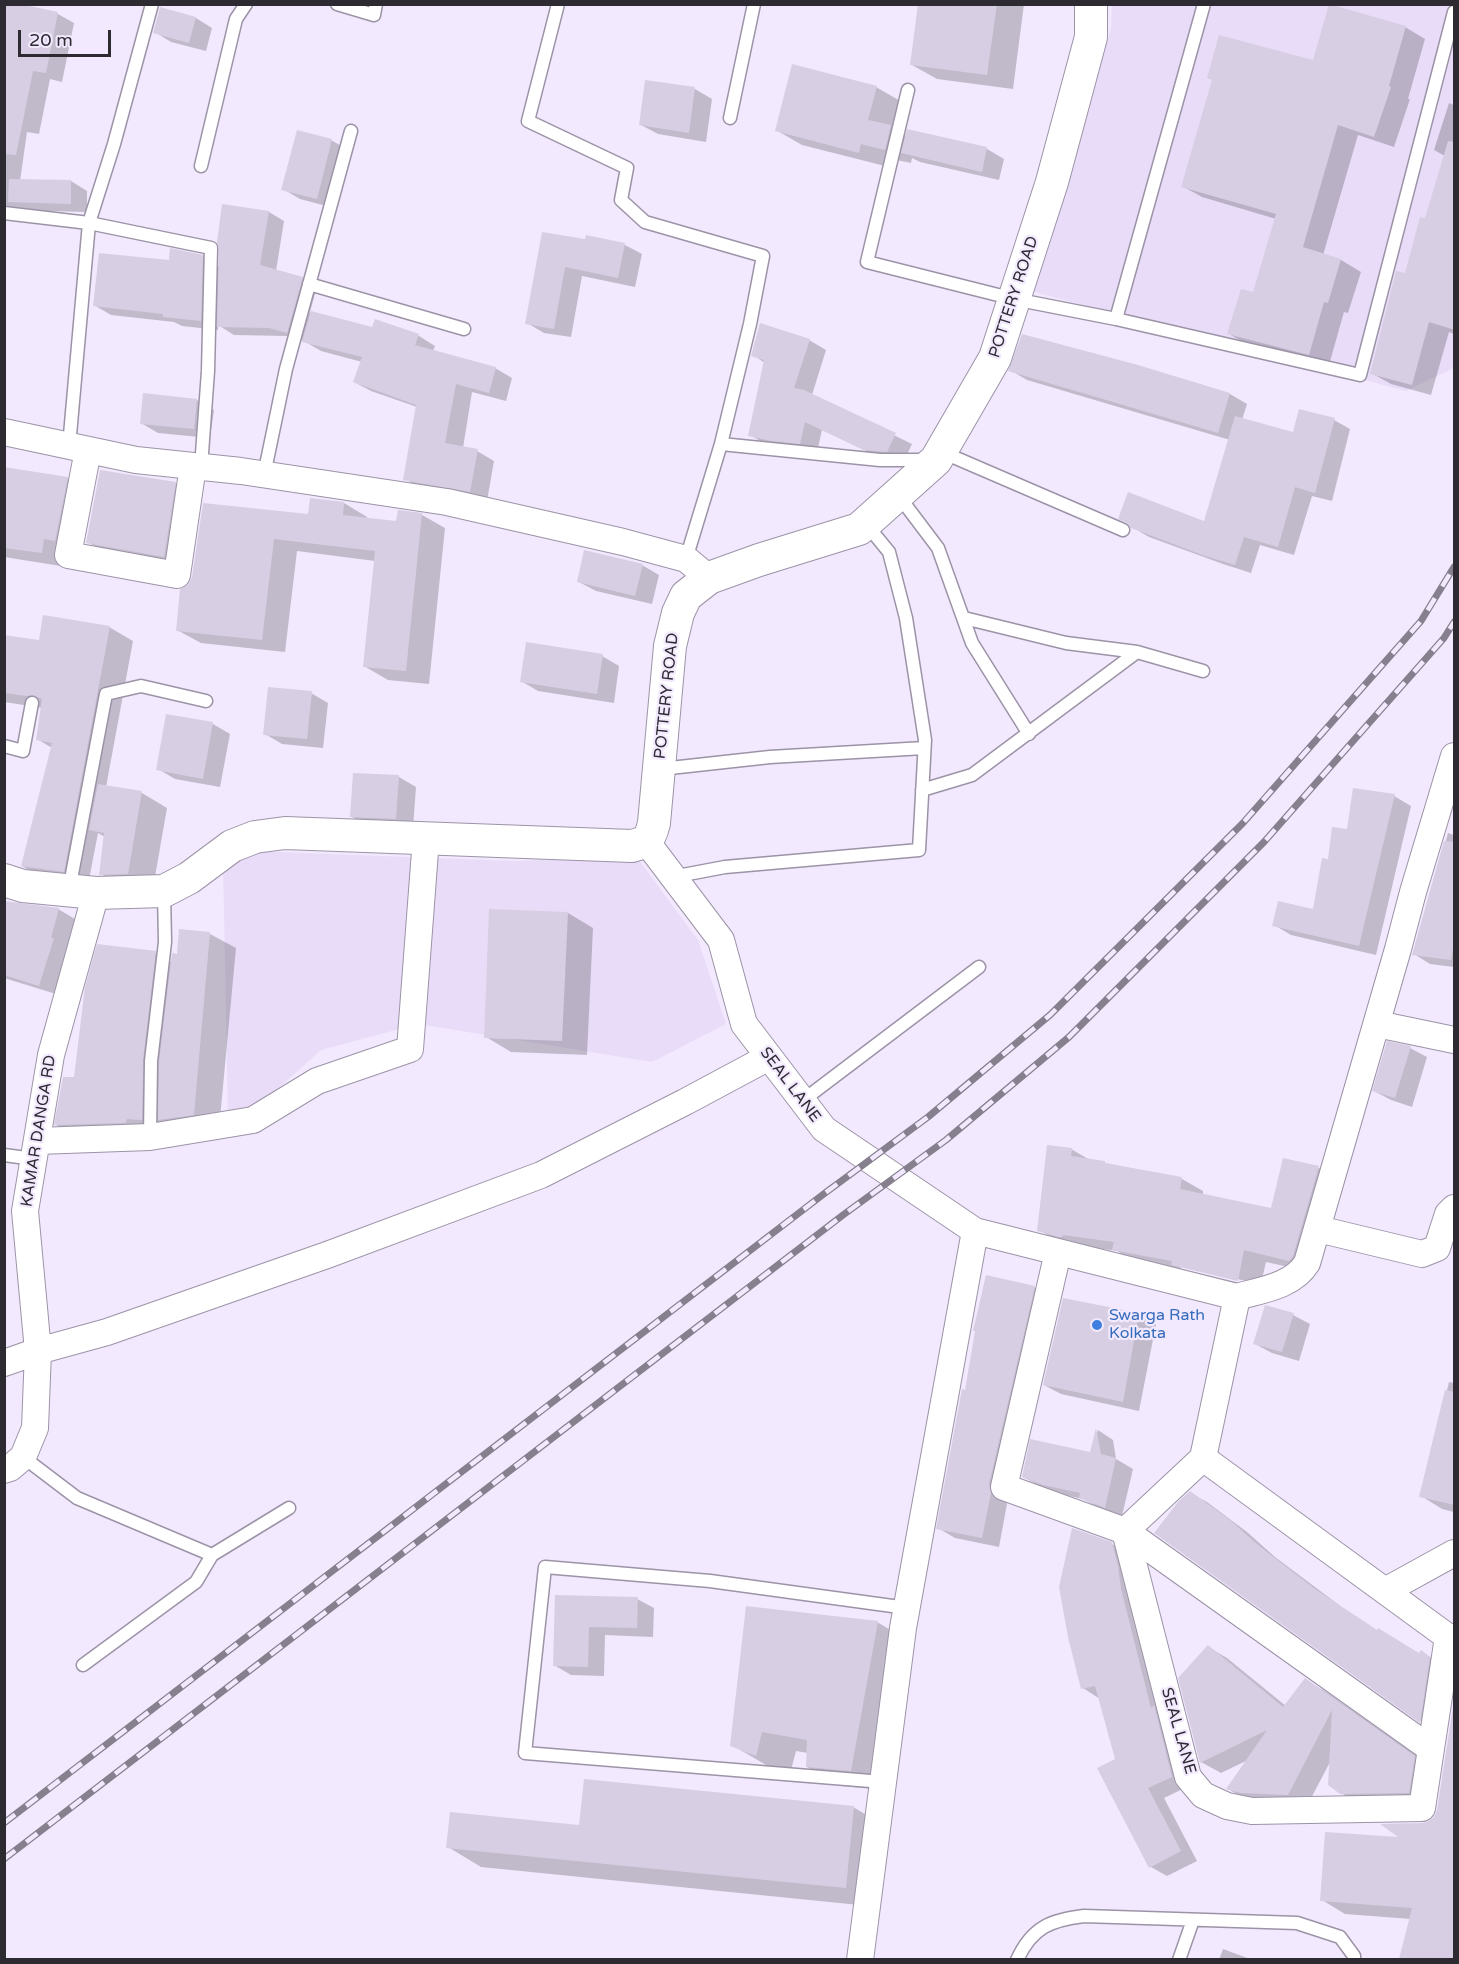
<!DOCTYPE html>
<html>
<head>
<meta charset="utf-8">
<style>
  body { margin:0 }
  #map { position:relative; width:1459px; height:1964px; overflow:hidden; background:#f2e9fe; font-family:"Varela Round",sans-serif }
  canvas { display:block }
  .frame { position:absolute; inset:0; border:6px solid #2d2a32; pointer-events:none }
  .scale { position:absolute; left:18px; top:30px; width:93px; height:27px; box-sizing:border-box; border:3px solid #2d2a32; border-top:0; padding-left:8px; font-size:18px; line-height:21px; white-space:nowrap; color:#2d2a32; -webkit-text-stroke:4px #f2e9fe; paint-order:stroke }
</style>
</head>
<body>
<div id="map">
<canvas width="1459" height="1964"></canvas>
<div class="frame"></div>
<div class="scale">20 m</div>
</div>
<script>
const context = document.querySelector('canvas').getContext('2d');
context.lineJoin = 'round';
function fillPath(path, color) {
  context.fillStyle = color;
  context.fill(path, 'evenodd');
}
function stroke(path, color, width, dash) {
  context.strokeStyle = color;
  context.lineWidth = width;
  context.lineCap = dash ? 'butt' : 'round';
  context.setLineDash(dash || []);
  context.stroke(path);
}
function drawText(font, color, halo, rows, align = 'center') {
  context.font = font + ' "Varela Round",sans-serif';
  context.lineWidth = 4.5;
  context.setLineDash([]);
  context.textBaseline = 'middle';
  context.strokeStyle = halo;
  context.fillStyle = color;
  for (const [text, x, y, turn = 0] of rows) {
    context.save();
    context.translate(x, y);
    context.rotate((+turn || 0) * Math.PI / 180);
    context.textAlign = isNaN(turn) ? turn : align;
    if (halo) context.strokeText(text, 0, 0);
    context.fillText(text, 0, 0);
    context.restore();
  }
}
const built = new Path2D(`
  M1112,5H1454V368L1406,391L1034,292L1111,29Z
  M249,851L516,861L636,856L698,940L726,1024L652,1062L418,1024L321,1050L251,1113L228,1116L223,864Z`);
const shadow = new Path2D(`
  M4,4H13L58,14L74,23L62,82L50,79L39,134L27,132L20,181H71L87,191V212L4,210Z
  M920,4H1024L1013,89L937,79L912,65Z
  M196,18L212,28L206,51L171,42L155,32Z
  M1405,27L1425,39L1408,99H1410L1394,147L1358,135L1323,255L1341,260L1361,272L1348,313L1344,312L1329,365L1248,345L1229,334L1254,294L1276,219L1202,197L1182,186L1314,62Z
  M876,87L902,102L894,129L907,136L987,149L1004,159L999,180L920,162L912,158L911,163L887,158L885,166L802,145L776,130Z
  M695,89L712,99L706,142L658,134L641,125Z
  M1449,103L1454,105V334L1449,332L1431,395L1391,384L1371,373L1426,220L1445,156L1434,150Z
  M331,140L348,150L334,208L300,199L283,189Z
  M224,206L269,212L284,221L276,271L302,278L317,287L310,312L373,328L376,321L419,336L435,346L433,351L495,368L512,378L506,401L472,392L463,448L477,451L494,461L487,501L422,489L405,479L417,407L371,391L354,382L362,362L321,351L304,341L286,336L234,335L218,325V330L182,326L174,322L111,315L94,305L170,262L202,256L220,267Z
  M543,234L586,241L587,237L625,245L642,254L635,287L582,276L571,337L544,333L527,323Z
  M1023,336L1230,394L1247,404L1242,420L1294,434L1334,420L1350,429L1332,501L1312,496L1294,555L1260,545L1251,573L1223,564L1149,537L1132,527L1205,523L1230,440L1027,380L1010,370Z
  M809,340L826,350L812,395L912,444L904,461L883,459L822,430L817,452L767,445L750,435L765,363L753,355Z
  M197,400L214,410L210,438L158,433L141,423Z
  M4,468L67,478L93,493L67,567L4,557Z
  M175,483L201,498L190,571L113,557L87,542Z
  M311,499L344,503L367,517V519L398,522L422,515L445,528L429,684L388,680L364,666L375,561L297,551L285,652L201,643L177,630L182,590L309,516Z
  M642,565L659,575L652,604L596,591L579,582Z
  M109,627L133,641L106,787L142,793L167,808L153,888L126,889L101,874L105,837L98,833L88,885L46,880L22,866L52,748L37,739L43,708L4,702V636L40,642Z
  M602,656L619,666L614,703L538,691L521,681Z
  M311,693L328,703L323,748L282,744L265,734Z
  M167,715L213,724L230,734L220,787L175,779L158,769Z
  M399,777L416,787L413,828L368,826L352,817Z
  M1394,796L1411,806L1376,955L1291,935L1274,925L1314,911L1329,861L1348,830Z
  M1448,833L1454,835V967L1430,964L1414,954Z
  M58,909L75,919L67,948L70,949L56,994L4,978V911Z
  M568,913L593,928L587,1055L511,1052L486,1037Z
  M181,931L210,934L236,948L219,1129L185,1134L164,1122V1132L78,1137L56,1125L76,1079L155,953L172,963L178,956Z
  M1410,1048L1427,1057L1412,1107L1391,1100L1374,1091Z
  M1071,1149L1090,1160L1182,1179L1203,1191V1195L1272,1209L1285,1160L1319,1168L1340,1180L1311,1272L1266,1262L1259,1292L1135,1262L1117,1251L1061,1243L1039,1230ZM1178,1265L1246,1281L1245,1284L1182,1269Z
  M1034,1287L1051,1297L1006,1494L1007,1504L999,1547L955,1538L938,1528L966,1391Z
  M1064,1300L1139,1314L1156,1324L1139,1411L1061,1394L1044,1385Z
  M1293,1315L1310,1324L1299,1361L1272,1353L1255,1344Z
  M1449,1382L1454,1383V1512L1442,1509L1421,1496Z
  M1098,1430L1113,1440L1116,1459L1133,1469L1122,1516L1098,1507L1083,1499L1061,1494L1040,1486L1023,1477L1091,1454Z
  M1190,1493L1207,1502L1247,1532L1275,1557L1343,1608L1378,1631L1420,1654L1422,1652L1438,1662L1437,1731L1421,1721L1156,1533Z
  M1112,1544L1129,1554L1189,1786L1164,1798L1197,1861L1167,1876L1151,1867L1117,1760L1100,1699L1083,1688Z
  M557,1597L637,1599L654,1608L653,1637L605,1635L604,1676L571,1675L554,1665Z
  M877,1622L911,1642L885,1790L841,1786L807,1767L808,1753L796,1751L790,1774L766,1765L732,1745Z
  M1208,1647L1227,1658L1286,1706L1305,1680L1325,1691L1434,1768L1428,1804L1362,1805L1341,1793L1330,1762L1307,1806L1247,1800L1228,1789L1248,1760L1221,1773L1201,1762Z
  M1454,1704V1960H1401L1411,1919L1345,1914L1322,1900L1403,1838L1435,1818L1438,1811Z
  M853,1807L887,1827L879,1907L481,1867L448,1847L581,1827Z
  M1223,1949L1253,1960H1219Z`);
const building = new Path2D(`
  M4,4H20L58,12L46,73L33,71L16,155L4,154Z
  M918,4H997L987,75L910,65Z
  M1329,4L1406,26L1389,86L1391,87L1374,137L1338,125L1303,247L1341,259L1328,303L1324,302L1309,355L1227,334L1241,289L1253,292L1276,214L1181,187L1212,80L1207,78L1219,35L1313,60Z
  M160,7L196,17L189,43L153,33Z
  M792,64L877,86L868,120L891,125L885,150L861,144L859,153L775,131Z
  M645,80L695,87L689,133L639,125Z
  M907,129L987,147L982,172L901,153Z
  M297,130L332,139L317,199L281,190Z
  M1448,141L1455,142V330L1429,322L1412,385L1370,374L1396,271L1405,273L1420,217L1425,218Z
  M9,179L71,180V204L8,202Z
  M222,204L269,211L260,265L303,277L287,333L269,328L217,327L219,248L217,242Z
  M542,232L585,239L586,235L625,243L618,278L565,267L554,329L525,324Z
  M170,248L203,255L201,321L163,317V314L93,306L99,253L169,260Z
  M311,311L372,327L375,319L419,334L415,345L496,367L489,393L456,384L445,443L478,449L470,492L403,480L416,405L353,382L362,357L302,342Z
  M760,323L810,339L794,388L804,390L896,433L887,452L864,450L805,422L800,444L771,441L748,436L764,360L751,356Z
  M1022,334L1138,365L1230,393L1218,433L1008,371Z
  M143,393L197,399L194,429L140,424Z
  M1299,409L1335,418L1315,493L1295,487L1278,547L1244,537L1235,565L1205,556L1131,528L1127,523L1118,519L1128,492L1204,521L1235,416L1293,432Z
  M4,467L68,477L55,541L44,539L42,553L4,548Z
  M100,470L176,482L164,557L86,543Z
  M310,498L344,502L343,515L396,521L398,510L422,513L406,671L363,667L375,551L274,539L262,640L176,631L180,589L188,585L192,577L203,503L308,514Z
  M584,550L643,564L635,596L577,582Z
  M43,615L110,626L64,872L21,866L52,743L36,740L42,699L33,695L27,696L4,693V635L39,640Z
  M526,642L603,654L597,694L520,682Z
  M268,687L312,691L307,739L263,735Z
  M166,714L213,722L203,779L156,770Z
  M353,773L399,775L396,819L350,817Z
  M98,784L142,791L128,874L99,875L104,833L89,830Z
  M1353,788L1395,794L1359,946L1272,926L1278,901L1313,909L1322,858L1328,859L1332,827L1347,829Z
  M1444,841L1455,842V937L1451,960L1412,955Z
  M4,901L59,908L51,938H54L39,986L4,975Z
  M489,909L568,912L562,1041L484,1038Z
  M179,929L210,932L194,1115L158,1120L159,1062L172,953L177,954Z
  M97,944L156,951L143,1060L142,1120L127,1119L126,1123L54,1125L63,1077H74L85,987Z
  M1387,1041L1411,1046L1395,1098L1372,1091Z
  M1047,1145L1072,1148L1071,1156L1105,1161V1163L1182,1177L1180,1189L1271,1208L1283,1158L1319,1166L1293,1256L1289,1261L1244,1250L1238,1281L1171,1265L1172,1261L1112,1250L1114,1242L1063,1235L1062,1237H1059L1037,1231Z
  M986,1275L1035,1286L989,1484L991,1493L982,1538L936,1529L962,1389L965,1390L975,1331H973Z
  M1063,1298L1139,1313L1123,1402L1043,1385Z
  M1265,1305L1294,1313L1282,1352L1253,1344Z
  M1445,1390L1455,1392V1505L1419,1497Z
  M1096,1428L1101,1454L1116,1458L1105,1508L1079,1498L1080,1493L1043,1485L1022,1477L1030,1439L1090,1452Z
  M1190,1491L1230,1520L1258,1545L1315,1589L1377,1630L1378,1628L1419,1653L1421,1650L1430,1657L1420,1723L1154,1533L1178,1502Z
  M1072,1528L1112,1542L1118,1566L1121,1589L1151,1708L1154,1705L1172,1777L1148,1788L1181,1851L1149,1868L1097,1768L1115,1759L1095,1686L1081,1689L1068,1637L1059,1587Z
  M555,1595L638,1597L637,1628L589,1627L588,1667L553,1666Z
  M746,1606L878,1621L851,1771L806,1767L807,1740L762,1732L756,1756L730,1746Z
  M1208,1645L1283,1707L1305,1678L1415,1756L1409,1793L1340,1794L1328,1785L1332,1710L1288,1795L1241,1793L1226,1789L1267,1730L1200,1763L1178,1678Z
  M1455,1694V1959H1399L1412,1908L1320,1901L1325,1832L1398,1837L1380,1824L1422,1823L1429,1821L1434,1817L1437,1810Z
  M584,1779L854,1806L846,1888L446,1848L450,1812L579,1825Z`);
const service = new Path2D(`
  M337,4L374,15L376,4
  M558,4L528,121L627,168L621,200L645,222L763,256L750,324L721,444L686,559
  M1204,4L1116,319L1360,375L1454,12
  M908,90L867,262L1014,299L1116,319
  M730,118L754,4
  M201,166L236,19L246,4
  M4,213L89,223L211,248L208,371L201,467
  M309,284L464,329
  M721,444L880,460H926
  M69,446L89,223L114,144L152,4
  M942,452L1123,530
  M264,475L286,369L351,131
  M898,495L938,548L972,643L1029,734
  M964,618L1066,643L1137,652L1203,671
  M4,746L23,751L32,703
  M661,769L770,757L924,748
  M922,790L972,775L1137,652
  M672,877L725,867L919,850L925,740L906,618L889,552L866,524
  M69,890L106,694L141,686L206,701
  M802,1101L979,967
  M150,1137L151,1061L165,942L164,893
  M4,1155L34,1159
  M23,1457L77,1498L212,1555L289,1508
  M83,1665L196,1582L212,1555
  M883,1782L525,1753L545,1567L710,1581L907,1608
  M1017,1960C1032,1927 1051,1920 1084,1916L1297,1923L1340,1937L1354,1956V1960
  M1179,1960L1193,1920`);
const minor = new Path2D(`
  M4,432L136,460L241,471L447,502L623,542L686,559L709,578
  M88,450L68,555L177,575L193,466
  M646,841L721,940L744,1024L824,1129L975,1231L1237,1297L1203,1458L1448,1637H1454
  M1377,1024L1454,1040
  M37,1141L150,1137L253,1120L317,1081L410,1049L426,838
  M1318,1229L1422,1254L1437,1248L1448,1214L1454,1208
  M1058,1252L1004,1487L1125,1531L1431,1749
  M1237,1297C1261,1290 1293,1286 1307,1263L1398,949L1413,892L1454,756
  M4,1363L38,1351L107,1332L327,1255L541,1175L685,1102L769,1057
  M1203,1458L1125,1531L1188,1777L1203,1795L1227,1806L1252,1811L1422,1808L1448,1637
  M4,1470L10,1468L23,1457L35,1428L38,1351L25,1211L51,1055L96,893
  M1385,1591L1454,1553
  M860,1960L903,1628L975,1231`);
const tertiary = new Path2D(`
  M4,880L23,886L96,893L164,891L189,878L232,846L255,837L285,833L632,846C648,842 650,839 654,823L670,646L678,613L686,596L709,578L759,560L859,529L936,460L995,358L1052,182L1091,37V4`);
const rail = new Path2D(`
  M4,1823L825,1193L928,1117L1050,1015L1243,823L1421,621L1454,567
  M4,1859L843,1215L946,1140L1069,1037L1264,842L1444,638L1454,622`);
const markers = [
  [1097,1325,6,"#3f7fe0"]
];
const streetNames = [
  ["POTTERY ROAD",1014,297,-72],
  ["POTTERY ROAD",667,696,-84],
  ["SEAL LANE",790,1085,53],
  ["KAMAR DANGA RD",39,1131,-81],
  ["SEAL LANE",1178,1731,74]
];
const shopNames = [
  ["Swarga Rath",1109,1316],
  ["Kolkata",1109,1334]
];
fillPath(built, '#e9dcf8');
fillPath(shadow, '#0003');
fillPath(building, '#d7cee3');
stroke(service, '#9c93a7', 15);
stroke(minor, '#9c93a7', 28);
stroke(tertiary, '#9c93a7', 34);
stroke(service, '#fff', 12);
stroke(minor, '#fff', 26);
stroke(tertiary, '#fff', 32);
stroke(rail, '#86808e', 7);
stroke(rail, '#f2e9fe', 4.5, [14]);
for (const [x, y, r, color] of markers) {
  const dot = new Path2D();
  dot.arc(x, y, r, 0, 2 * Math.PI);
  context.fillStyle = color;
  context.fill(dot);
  stroke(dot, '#f2e9fe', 2);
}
drawText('16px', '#2d2a32', '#f2e9fe', streetNames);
drawText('16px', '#366cbe', '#f2e9fe', shopNames, 'left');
</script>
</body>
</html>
